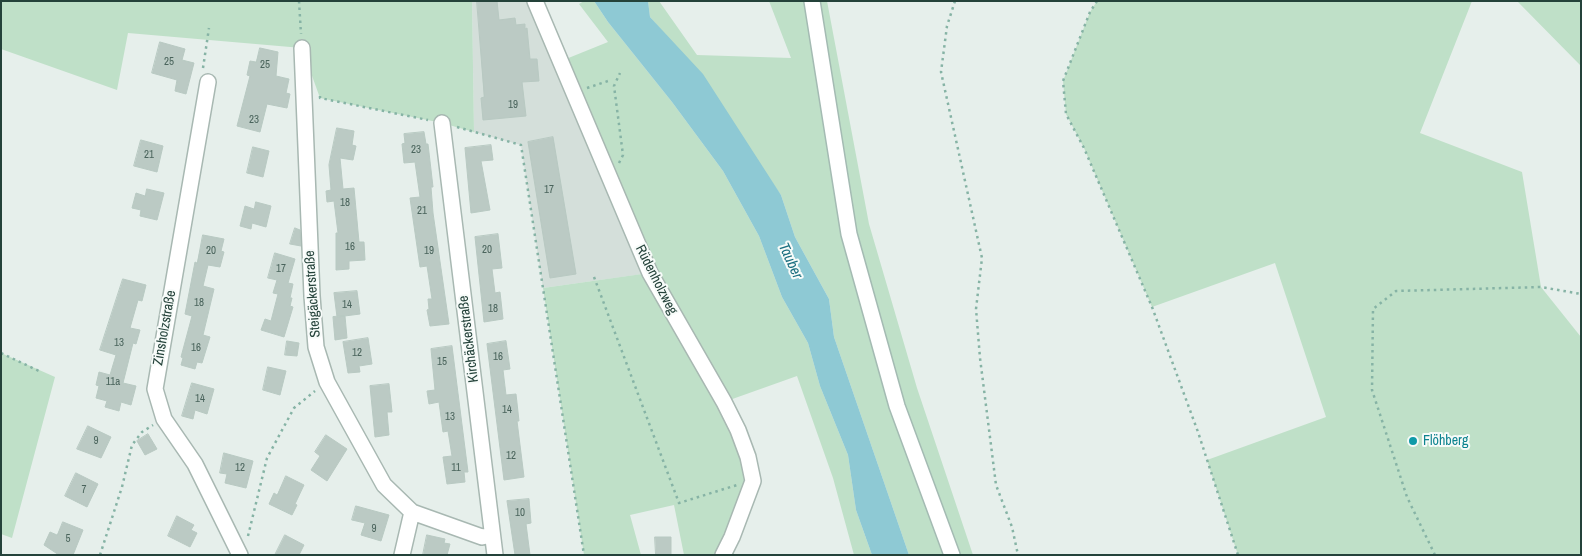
<!DOCTYPE html>
<html>
<head>
<meta charset="utf-8">
<style>
  body { margin:0 }
  #map { position:relative; width:1582px; height:556px; overflow:hidden; background:#e6efeb; font-family:"Archivo Narrow",sans-serif }
  canvas { display:block }
  .frame { position:absolute; inset:0; border:2px solid #24423a; pointer-events:none }
</style>
</head>
<body>
<div id="map">
<canvas width="1582" height="556"></canvas>
<div class="frame"></div>
</div>
<script>
const context = document.querySelector('canvas').getContext('2d');
context.lineJoin = 'round';
function fillPath(path, color) {
  context.fillStyle = color;
  context.fill(path, 'evenodd');
}
function stroke(path, color, width, dash) {
  context.strokeStyle = color;
  context.lineWidth = width;
  context.lineCap = dash ? 'butt' : 'round';
  context.setLineDash(dash || []);
  context.stroke(path);
}
function drawText(font, color, halo, rows, align = 'center') {
  context.font = font + ' "Archivo Narrow",sans-serif';
  context.lineWidth = 4;
  context.setLineDash([]);
  context.textBaseline = 'middle';
  context.strokeStyle = halo;
  context.fillStyle = color;
  for (const [text, x, y, turn = 0] of rows) {
    context.save();
    context.translate(x, y);
    context.rotate((+turn || 0) * Math.PI / 180);
    context.textAlign = isNaN(turn) ? turn : align;
    if (halo) context.strokeText(text, 0, 0);
    context.fillText(text, 0, 0);
    context.restore();
  }
}
const built = new Path2D(`
  M472,1H535L650,273L543,288L521,145L474,132Z`);
const green = new Path2D(`
  M1,1H472L474,132L442,123L320,98L302,48L128,33L117,90L1,49Z
  M584,1H594L608,22L672,102L723,171L759,236L782,297L808,343L820,386L848,455L856,510L872,555H854L833,478L797,376L724,402L753,481L732,537L734,555H684L674,505L630,515L641,555H584L543,288L649,273L561,61L608,42L579,4Z
  M648,1H659L697,55L791,58L769,1H827L869,224L917,388L973,555H909L834,337L829,299L795,237L781,195L663,32L650,17Z
  M1097,1H1472L1420,133L1522,172L1541,287L1581,337V555H1238L1207,460L1326,417L1275,263L1152,307L1084,148L1066,114L1063,81L1090,12Z
  M1517,1H1581V66Z
  M1,353L55,377L12,538L1,534Z`);
const water = new Path2D(`
  M594,1H648L650,17L703,74L781,195L795,237L829,299L834,337L909,555H872L856,510L848,455L820,386L808,343L782,297L759,236L723,171L672,102L608,22Z`);
const building = new Path2D(`
  M477,1H497L499,20L515,18L516,25L525,24V29L527,28L530,59H537L539,81L522,82L526,116L483,120L481,98L484,97Z
  M160,42L185,49L182,60L194,63L186,94L175,91L177,80L152,73Z
  M260,48L278,52L276,76L289,79L286,93L290,94L287,108L267,104L260,132L237,126L250,76L247,75L250,61L256,62Z
  M337,128L354,131L352,145L356,146L353,160L340,158L343,189L354,188L359,242H364L365,260L349,261V269L336,270V233H338L334,201L327,202L326,191L331,190L329,165Z
  M424,132L426,144H428L433,187H431L433,213L449,324L430,326L427,310L429,309L428,299H432L427,266L420,267L410,198L420,197L415,162L404,163L402,144L405,143L404,134Z
  M553,137L576,274L550,278L528,142Z
  M141,140L163,146L157,172L134,166Z
  M491,145L493,160L481,161L490,210L471,213L465,148Z
  M253,147L269,151L263,177L247,173Z
  M147,189L164,193L157,220L140,216L141,210L132,208L136,193L145,196Z
  M256,202L271,206L266,227L252,223L251,229L240,226L245,206L254,209Z
  M295,228L300,230L301,246L290,244Z
  M498,234L502,268L492,269L495,293L500,292L503,319L484,322L475,237Z
  M203,235L224,239L221,251L224,252L220,267L208,265L203,286L214,289L203,335L210,337L202,363L197,362L195,369L181,365L183,358L181,357L192,316L185,314L195,262L197,263Z
  M275,253L295,259L288,283L293,284L290,298H292L290,306L293,307L284,337L261,330L265,319L271,321L278,294L273,293L277,280L268,278Z
  M123,279L146,285L142,301L138,300L130,328L140,330L136,344L133,343L123,383L136,386L131,405L121,402L119,411L105,407L107,401L96,398L99,386L96,385L99,372L110,375L116,355L100,350Z
  M357,291L360,314L337,317L334,293Z
  M345,316L347,338L335,340L333,317Z
  M368,338L372,364L359,366L360,372L348,373L343,342Z
  M287,341L299,343L297,356L285,355Z
  M506,341L510,369L503,370L506,395L516,394L519,421H517L524,477L504,480L487,344Z
  M452,346L468,472H464L465,482L447,484L443,457L452,456L448,431L443,432L439,402L429,404L427,391L435,390L431,349Z
  M268,367L286,371L280,395L263,390Z
  M192,383L214,389L207,414L195,410L193,419L182,416Z
  M389,384L392,412H387L389,435L375,437L370,386Z
  M88,426L111,437L101,458L77,449Z
  M148,434L157,449L145,455L137,441Z
  M326,435L347,449L327,481L311,470L320,456L315,452Z
  M224,453L253,461L246,488L225,483L227,474L220,473Z
  M76,473L98,484L87,507L65,496Z
  M286,476L304,485L295,504L297,505L292,515L269,504L274,493L277,495Z
  M529,499L531,523L526,524L530,555H515L507,501Z
  M356,506L389,515L381,541L361,535L365,523L352,520Z
  M177,516L194,525L191,530L197,533L190,547L168,536Z
  M63,522L83,530L73,555H59L44,545L50,532L57,535Z
  M285,535L304,545L299,555H275Z
  M427,535L445,539L444,543L450,544L447,555H423Z
  M655,537H671V555H656Z`);
const path = new Path2D(`
  M299,1L301,34
  M955,1L947,26L941,72L982,258L976,309L980,358L996,485L1012,527L1018,555
  M1097,1L1090,12L1063,81L1066,114L1084,148L1152,307L1198,432L1238,555
  M203,68L209,28
  M587,88L608,81
  M320,96V98L428,120
  M457,127L521,145L584,555
  M619,163L623,155L614,86L620,73
  M594,277L679,503L737,485
  M1,353L41,372
  M248,536L267,458L294,408L315,391
  M100,555L122,487L132,445L142,432L153,425
  M1435,555L1407,497L1372,390L1373,309L1396,291L1541,287L1581,294`);
const street = new Path2D(`
  M535,1L650,273L724,402L738,430L748,457L753,481L732,537L723,555
  M302,48L312,296L316,347L327,382L384,485L412,512L402,555
  M208,82L155,389L164,419L195,464L240,555
  M442,123L495,555
  M412,512L482,537L492,535`);
const secondary = new Path2D(`
  M812,1L849,234L897,406L952,555`);
const markers = [
  [1413,441,5,"#0f9aa8"]
];
const numberNames = [
  ["25",169,62],
  ["25",265,65],
  ["19",513,105],
  ["23",254,120],
  ["23",416,150],
  ["21",149,155],
  ["17",549,190],
  ["18",345,203],
  ["21",422,211],
  ["16",350,247],
  ["20",487,250],
  ["20",211,251],
  ["19",429,251],
  ["17",281,269],
  ["18",199,303],
  ["14",347,305],
  ["18",493,309],
  ["13",119,343],
  ["16",196,348],
  ["12",357,353],
  ["16",498,357],
  ["15",442,362],
  ["11a",113,382],
  ["14",200,399],
  ["14",507,410],
  ["13",450,417],
  ["9",96,441],
  ["12",511,456],
  ["12",240,468],
  ["11",456,468],
  ["7",84,490],
  ["10",520,513],
  ["9",374,529],
  ["5",68,539]
];
const streetNames = [
  ["Rüdenholzweg",656,280,63],
  ["Steigäckerstraße",313,294,-94],
  ["Zinsholzstraße",165,328,-80],
  ["Kirchäckerstraße",469,339,-97]
];
const cultureNames = [
  ["Flöhberg",1423,441]
];
const waterNames = [
  ["Tauber",790,261,65]
];
fillPath(built, '#d4dfda');
fillPath(green, '#bfe0c8');
fillPath(water, '#8ec9d4');
fillPath(building, '#bbcac4');
stroke(building, '#b8c9c2', 1);
stroke(street, '#a8b8b2', 18);
stroke(secondary, '#a4bbb3', 18);
stroke(path, '#86b3a5', 2.5, [2.5, 4]);
stroke(street, '#fff', 15);
stroke(secondary, '#fff', 15);
for (const [x, y, r, color] of markers) {
  const dot = new Path2D();
  dot.arc(x, y, r, 0, 2 * Math.PI);
  context.fillStyle = color;
  context.fill(dot);
  stroke(dot, '#f7fbf9', 2);
}
drawText('11px', '#4a645c', null, numberNames);
drawText('14px', '#24423a', '#f7fbf9', streetNames);
drawText('14px', '#0d838f', '#f7fbf9', cultureNames, 'left');
drawText('italic 15px', '#1c6f80', '#f7fbf9', waterNames);
</script>
</body>
</html>
